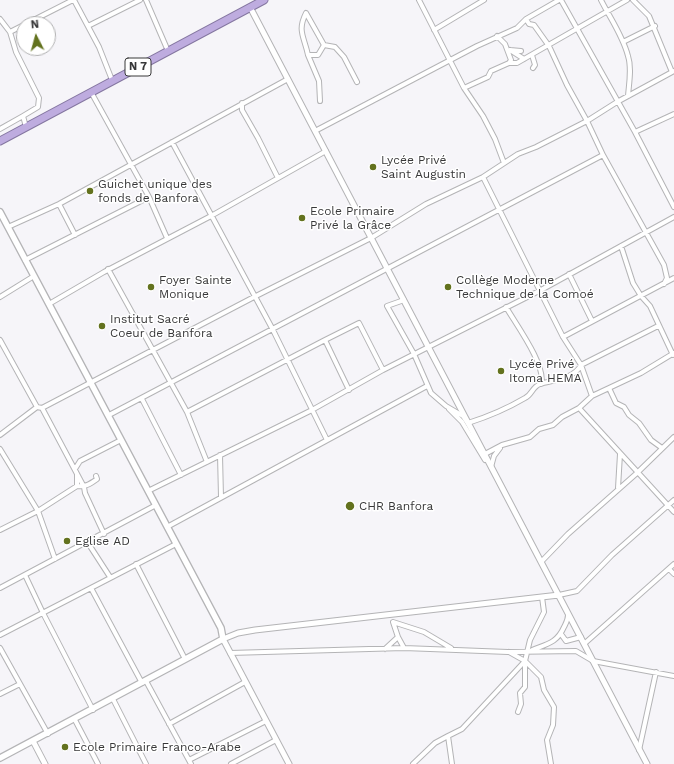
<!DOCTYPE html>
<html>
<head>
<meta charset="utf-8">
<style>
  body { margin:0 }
  #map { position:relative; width:674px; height:764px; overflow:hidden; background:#f6f5f9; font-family:"Work Sans",sans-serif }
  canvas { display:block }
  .north { position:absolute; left:16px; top:16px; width:40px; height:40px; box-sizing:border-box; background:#fff; border:1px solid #afafb0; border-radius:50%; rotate:354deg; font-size:11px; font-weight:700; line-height:16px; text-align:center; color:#383839 }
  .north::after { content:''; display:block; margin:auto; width:14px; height:18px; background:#63721e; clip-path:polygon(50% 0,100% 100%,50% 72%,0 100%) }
</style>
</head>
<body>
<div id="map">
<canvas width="674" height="764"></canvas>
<div class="north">N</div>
</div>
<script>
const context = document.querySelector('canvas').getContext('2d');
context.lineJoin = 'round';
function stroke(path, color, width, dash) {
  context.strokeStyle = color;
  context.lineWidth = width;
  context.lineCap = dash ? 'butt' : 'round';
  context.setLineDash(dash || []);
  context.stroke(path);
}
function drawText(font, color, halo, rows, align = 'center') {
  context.font = font + ' "Work Sans",sans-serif';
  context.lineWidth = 3;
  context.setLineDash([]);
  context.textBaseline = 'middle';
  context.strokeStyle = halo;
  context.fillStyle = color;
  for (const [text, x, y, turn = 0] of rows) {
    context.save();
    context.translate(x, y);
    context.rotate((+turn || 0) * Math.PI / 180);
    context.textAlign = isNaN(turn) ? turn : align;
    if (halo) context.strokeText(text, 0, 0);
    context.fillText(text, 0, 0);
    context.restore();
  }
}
const minor = new Path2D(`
  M74,0L99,47L112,80
  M146,0L168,51
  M419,0L464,88L483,116L495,139L504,163
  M561,0L635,132L674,207
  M601,0C610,18 623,36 628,56C632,68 629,83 628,96
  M633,0L649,16L672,72
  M306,13L324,45L318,55H308C304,36 297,31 306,13Z
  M0,19L10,32L16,52L39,98L38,107L23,116L26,127
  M526,19L529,24L534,25L549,46L567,85L587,121L603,155L664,265L667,278L664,284
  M88,26L140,0
  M434,30L484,0
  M10,32L73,0
  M497,36L505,44L511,60L509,63
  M623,42L655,26
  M324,45L335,47L344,57L357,82
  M510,50L524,59
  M510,50L521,51
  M308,55L319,81L320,101
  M532,55L535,65L533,68
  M464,88L488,77L491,71L509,63H517L627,0
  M91,92L149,197L167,238
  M242,103V110L258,138L278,178
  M0,129L23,116
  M315,131L477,46L517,28L526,19L559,0
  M635,132L674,114
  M172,142L273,330L327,440
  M483,177L563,337L581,365L592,396
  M59,204L75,235
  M8,227L59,204L288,79
  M621,246L633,283L641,296L650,306L673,355
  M25,260L149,197
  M108,269L187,412L207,462
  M569,274L592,321
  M0,297L34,276
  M404,300L387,306L414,354L431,393L446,406L463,416L468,423C487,417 508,408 525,398C532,395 532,387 540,384C553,380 574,379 581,365L658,326
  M49,304L104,272L211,216L326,151
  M506,307C515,323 547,366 541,384
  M563,337L674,278
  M0,340L37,407
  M609,388L616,403L624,407L629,415L639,423L651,440L662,448
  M349,390L325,340L359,323L383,370
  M142,399L181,475
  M42,408L84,487L85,493L104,534
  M579,408L674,512
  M449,409L462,422L485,460
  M187,412L325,340
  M109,415L603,155
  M0,435L37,407L42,408L254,297L371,238L426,204L483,177L518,154L536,147L587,121L617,102L674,71
  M0,449L38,511L55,559
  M485,454L502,445L530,437L539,429L553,425L562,417L579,408L592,396L641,373L674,353
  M220,455L221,497
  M491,467L494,456L500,448
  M75,469L80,461L121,440
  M77,486V474
  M618,488L620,454
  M148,491L312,410L383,370L541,290L674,217
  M167,527L427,386
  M0,530L38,511L77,486C86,487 90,484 97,479L96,476
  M88,543L110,577
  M541,562L568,534L637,473L674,437
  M136,564L185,659
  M669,569L674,574
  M25,575L43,613L93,710
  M0,588L156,505
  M91,588L142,683
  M559,595L577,591L612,555L674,500
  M561,634L566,641L581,637
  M0,635L176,544
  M398,637L404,648
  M584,644L674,564
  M0,648L48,734
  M385,649L398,637L393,622L424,632L451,648
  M532,650C547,644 557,643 564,627C566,623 568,620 568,615
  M509,652L525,661L541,677L544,690L554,707L553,725L547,740L551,764
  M230,653L404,648L508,652L576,651L593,661L674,676
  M146,681L191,764
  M0,694L20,684
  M113,699L146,764
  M518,712L521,704L520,693L525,687V661L530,640L544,612L542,597
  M75,720L98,764
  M169,724L245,682
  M639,750L656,672
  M189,760L266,721
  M231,764L276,740
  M413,764L435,743L448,736
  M452,764L448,736L462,729L525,661`);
const tertiary = new Path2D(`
  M250,7L647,764
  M33,741L45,764
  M289,764L223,639L238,633L255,630L559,595`);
const secondary = new Path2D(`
  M0,212L221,628L223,639L0,758`);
const trunk = new Path2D(`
  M0,141L264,0`);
const markers = [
  [373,167,4,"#63721e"],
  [90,191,4,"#63721e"],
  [302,218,4,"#63721e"],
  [151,287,4,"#63721e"],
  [448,287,4,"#63721e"],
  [102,326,4,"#63721e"],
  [501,371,4,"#63721e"],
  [350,506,5,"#63721e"],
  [67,541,4,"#63721e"],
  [65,747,4,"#63721e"]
];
const shields = [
  [138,67,26]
];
const shieldNames = [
  ["N 7",138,67]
];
const poiNames = [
  ["Lycée Privé",381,160],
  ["Saint Augustin",381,174],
  ["Guichet unique des",98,184],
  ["fonds de Banfora",98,198],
  ["Ecole Primaire",310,211],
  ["Privé la Grâce",310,225],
  ["Foyer Sainte",159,280],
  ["Monique",159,294],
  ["Collège Moderne",456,280],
  ["Technique de la Comoé",456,294],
  ["Institut Sacré",110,319],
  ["Coeur de Banfora",110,333],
  ["Lycée Privé",509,364],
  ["Itoma HEMA",509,378],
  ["CHR Banfora",359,506],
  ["Eglise AD",75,541],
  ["Ecole Primaire Franco-Arabe",73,747]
];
stroke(minor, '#b4b4b6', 6);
stroke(tertiary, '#b4b4b6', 7);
stroke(secondary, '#b4b4b6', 8);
stroke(trunk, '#8476a0', 9);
stroke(minor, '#fff', 4);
stroke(tertiary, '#fff', 5);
stroke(secondary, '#fff', 5.5);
stroke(trunk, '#beacdf', 7);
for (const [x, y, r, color] of markers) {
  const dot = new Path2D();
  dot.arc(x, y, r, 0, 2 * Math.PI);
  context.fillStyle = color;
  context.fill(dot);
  stroke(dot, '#fff', 1.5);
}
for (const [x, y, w] of shields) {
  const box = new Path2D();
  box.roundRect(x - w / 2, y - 9, w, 18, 3);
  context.fillStyle = '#fff';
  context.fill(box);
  stroke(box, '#383839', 1);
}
drawText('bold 11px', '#383839', null, shieldNames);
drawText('12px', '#383839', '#fff', poiNames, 'left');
</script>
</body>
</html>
